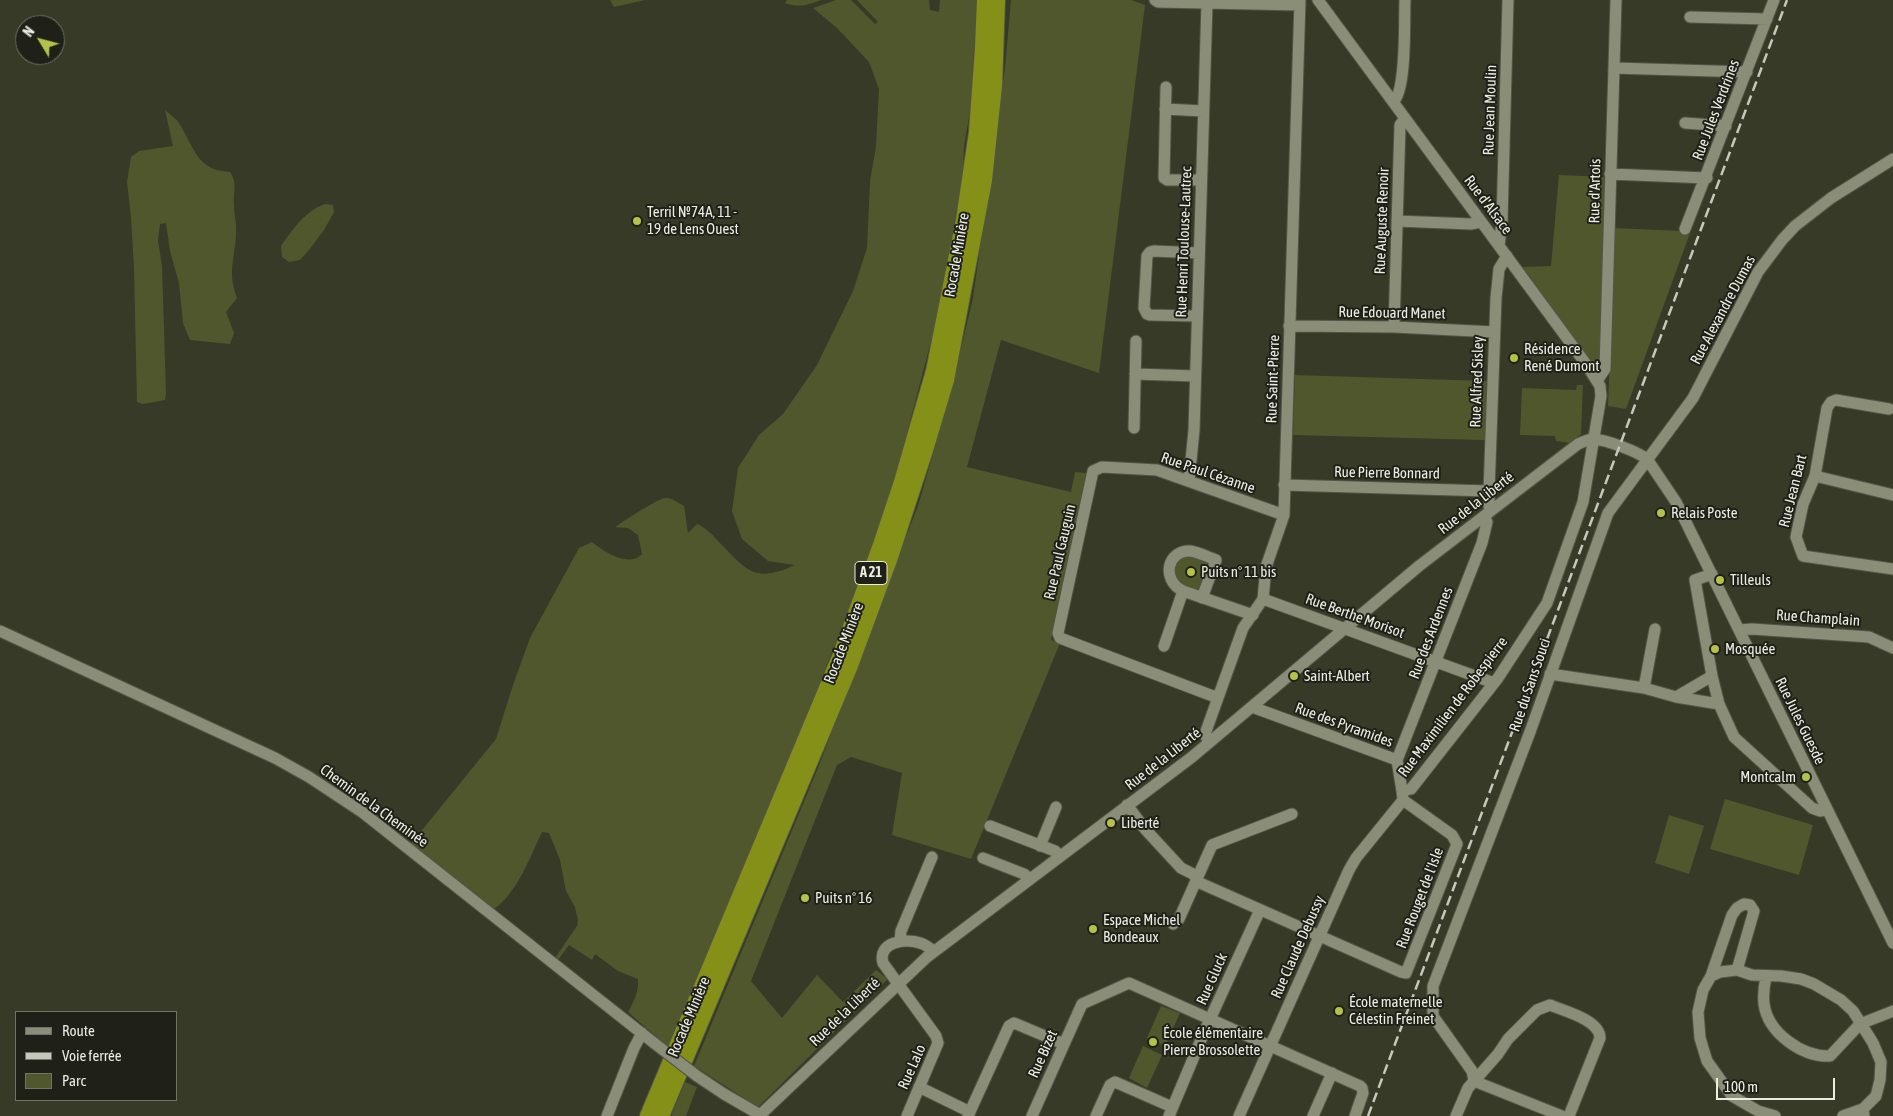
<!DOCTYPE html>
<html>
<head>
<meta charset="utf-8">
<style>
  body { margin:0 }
  #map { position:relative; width:1893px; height:1116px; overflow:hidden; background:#373a27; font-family:"Asap Condensed",sans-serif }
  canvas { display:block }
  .legend { position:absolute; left:15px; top:1011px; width:162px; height:90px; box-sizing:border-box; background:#1f2018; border:1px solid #717269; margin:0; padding:6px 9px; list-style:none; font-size:15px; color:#ebede2 }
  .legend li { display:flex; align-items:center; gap:10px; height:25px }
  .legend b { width:25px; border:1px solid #717269 }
  .north { position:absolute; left:15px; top:15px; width:50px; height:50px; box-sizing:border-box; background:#1f2018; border:1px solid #717269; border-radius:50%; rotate:307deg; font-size:14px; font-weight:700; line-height:20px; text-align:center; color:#ebede2 }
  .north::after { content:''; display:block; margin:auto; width:18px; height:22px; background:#b4c24a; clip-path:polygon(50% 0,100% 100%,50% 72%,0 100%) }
  .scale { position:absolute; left:1716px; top:1078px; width:119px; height:22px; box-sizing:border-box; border:2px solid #ebede2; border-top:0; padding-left:6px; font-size:15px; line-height:18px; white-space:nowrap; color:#ebede2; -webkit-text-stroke:4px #1f2018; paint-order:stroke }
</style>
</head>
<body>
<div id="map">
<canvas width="1893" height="1116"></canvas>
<ul class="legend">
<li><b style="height:6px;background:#8a8d78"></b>Route</li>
<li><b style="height:6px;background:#c5c8bb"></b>Voie ferrée</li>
<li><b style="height:14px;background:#51572d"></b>Parc</li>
</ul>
<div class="north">N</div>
<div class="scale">100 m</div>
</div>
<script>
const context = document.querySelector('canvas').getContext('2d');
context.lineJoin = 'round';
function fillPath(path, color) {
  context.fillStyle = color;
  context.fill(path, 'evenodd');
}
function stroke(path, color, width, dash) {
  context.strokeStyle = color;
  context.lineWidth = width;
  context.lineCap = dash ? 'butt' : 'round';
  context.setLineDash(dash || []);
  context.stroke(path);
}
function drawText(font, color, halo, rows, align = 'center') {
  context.font = font + ' "Asap Condensed",sans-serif';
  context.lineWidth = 4;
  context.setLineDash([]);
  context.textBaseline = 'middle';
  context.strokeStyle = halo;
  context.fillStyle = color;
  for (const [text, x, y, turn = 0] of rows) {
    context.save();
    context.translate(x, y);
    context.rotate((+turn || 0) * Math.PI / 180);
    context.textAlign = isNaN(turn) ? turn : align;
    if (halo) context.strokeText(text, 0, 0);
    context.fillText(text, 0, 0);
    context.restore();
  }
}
const green = new Path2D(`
  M610,0H645L614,7Z
  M787,0H821C807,5 799,8 785,3Z
  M836,0H851L875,24L878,22L857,0H929L930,10L939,12L940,0H977L970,111L964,146L963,172L943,295L895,479L862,582L833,649L802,730L668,1047L628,1012C634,1001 639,992 638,979L618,971L595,954L592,960L569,945L558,960L555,958L577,926L578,920L575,907L566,891L560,860L549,833L542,832C529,859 518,892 493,910L410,845L496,739L513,685L530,638L579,548L592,542C604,552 630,568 642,554L638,535L628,528L615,527C622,522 660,497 666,498C673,498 678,503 684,506L688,533L697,524C706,528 712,534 718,541C747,570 753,584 795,565L768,561L742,539L732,511L738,468L759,435L783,414L817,365L853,291L867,248L870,181L876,147L879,89L869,62L837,28L813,8Z
  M1011,0H1131L1145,5L1099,373L1001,340L967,467L1071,492L1075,472L1086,473L1051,640L1060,643L971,859L892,835L902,773L851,757L837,765L751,981L782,1018L817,975L843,1002L876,970L888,979L758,1107L694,1066L818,768L919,503L952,387L973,298L1005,68Z
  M165,110C169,114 176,118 179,123C194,147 197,171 230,172C238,184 233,191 234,205C234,214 237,224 236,233C235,259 227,272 237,298L226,312L234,333L230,344L190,340L183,323L179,283L170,251L166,223L160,224L158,240L162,266L166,394L165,400L143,404L137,402L134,269L131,217L127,182L131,157L139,151L173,146Z
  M1559,175L1605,177L1600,363L1597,366H1594L1522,267L1551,266Z
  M325,204L333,205L334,212L324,230L309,250L300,260L289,262L282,257L281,246C293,229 305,211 325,204Z
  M1615,228L1680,231L1690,233L1626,409L1608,406Z
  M1295,375L1487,381L1485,440L1293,435Z
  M1577,385H1583L1581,434L1571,443L1556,441L1555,436L1520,435L1522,388L1576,390Z
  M1188,554L1209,562L1210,566L1200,591L1180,585L1172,567L1177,559Z
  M1725,799L1813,825L1799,875L1710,849Z
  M1669,815L1704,826L1689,874L1655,863Z
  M1161,1006L1180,1013L1165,1046L1147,1038Z
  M1143,1046L1162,1055L1147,1088L1129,1078Z
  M685,1082L697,1087L686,1116H671Z`);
const minor = new Path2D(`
  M1155,0L1158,2L1300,5
  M1318,0L1586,364L1600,386L1601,396L1583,502L1547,603L1498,678L1411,789L1402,791L1403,800
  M1690,17L1767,19
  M1614,68L1747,72
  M1166,87L1164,178L1167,180H1201
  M1393,102C1407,91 1404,20 1405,0
  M1165,109L1203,111
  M1685,123L1726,126
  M1610,174L1707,178
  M1397,221L1471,224L1481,222
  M1685,229L1774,0
  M1499,246L1502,221L1508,0
  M1196,316L1150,315L1147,314L1144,308L1147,256L1150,252L1154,251L1199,253
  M1289,326L1394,327L1494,332
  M1394,327L1400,125L1405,118
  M1135,374L1195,376
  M1597,381L1605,369L1616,0
  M1889,409L1836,400L1831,402L1827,408L1815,476L1803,504L1796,537L1803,556L1893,569
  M1134,428L1136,341
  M1815,476L1893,495
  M1189,481L1194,430L1207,3
  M1284,485L1489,491
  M1491,510L1489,506V491L1496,298L1499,269L1507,256
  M1712,574L1695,580L1712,676L1719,704L1734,737L1812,808L1820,811L1826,810
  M1202,598L1216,560C1208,557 1198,552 1190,551C1168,550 1160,579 1183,591L1253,615
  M1263,599L1494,683
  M1739,630L1752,629L1869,637L1893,648
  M0,631L275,758L309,777L362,812L654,1043
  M1164,646L1183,591
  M1550,674L1644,688L1676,697L1719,704
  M1644,688L1655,629
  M1676,697L1712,676
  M1218,698L1060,638L1058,633L1093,471L1102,467L1157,470L1284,515
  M1252,707L1397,760L1402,791
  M1209,743L1205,734L1243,628L1263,599L1266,567L1284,515L1300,0
  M1397,760L1482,543L1487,522L1484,516
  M1127,805L1145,829L1181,868L1193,874L1200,883L1401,972L1406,973L1457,844L1452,835L1403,800
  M990,826L1055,851L1060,856
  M1040,846L1056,807
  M983,858L1024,874L1030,879
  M1173,924L1179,919L1212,845L1292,814
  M900,940L901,931L932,857
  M1711,976L1720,972L1737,970
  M1766,977C1764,986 1763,995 1764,1004C1768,1033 1802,1057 1830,1056L1860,1024L1893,1011
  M697,1076L724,1094L762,1116
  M1474,1081L1472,1071L1433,1016V986L1530,732L1608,513L1693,398L1758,272L1782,240L1795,226L1831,198L1893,159
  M1474,1081L1562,1116
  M919,1087L970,1112
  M607,1116L634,1048L642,1033
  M759,1116L927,957L1192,757L1419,566L1578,444C1583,442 1588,439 1593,439C1607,440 1636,451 1647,459L1676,502L1893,943
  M907,1116L938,1043L936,1036L883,963C877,942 905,938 920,943C925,944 929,948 934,951
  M968,1116L1009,1026L1014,1023L1064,1044
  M1032,1116L1082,1004L1129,983L1360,1086L1362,1088L1363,1093L1355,1116
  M1096,1116L1110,1085L1115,1082L1172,1107
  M1169,1116L1206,1028L1260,910
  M1239,1116L1349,870L1356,858L1403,800
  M1313,1116L1332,1073
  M1456,1116L1468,1088L1498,1054L1508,1039L1537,1010L1550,1005C1564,1011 1600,1020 1600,1038L1569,1116
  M1775,1116L1758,1111L1732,1096L1707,1061L1700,1038L1698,1012L1703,990L1711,976L1732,915L1737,908L1744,904L1750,905L1754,911L1737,970L1752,975L1781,976L1801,979L1814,984L1841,1000L1853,1011L1873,1043L1881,1062L1880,1080L1876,1096L1863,1109L1864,1116
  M1843,1116L1863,1109`);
const highway = new Path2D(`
  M648,1116L840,657L881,545L902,482L934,371L964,220L977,132L983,48L985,0
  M661,1116L849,668L889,560L925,450L946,380L984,180L994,86L997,0`);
const rail = new Path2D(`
  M1368,1116L1787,0`);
const minorBridge = new Path2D(`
  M654,1043L697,1076`);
const markers = [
  [637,221,5,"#b4c24a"],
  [1514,358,5,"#b4c24a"],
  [1661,513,5,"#b4c24a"],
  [1191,572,5,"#b4c24a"],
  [1720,580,5,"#b4c24a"],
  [1715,649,5,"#b4c24a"],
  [1294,676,5,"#b4c24a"],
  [1806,777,5,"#b4c24a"],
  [1111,823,5,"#b4c24a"],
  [805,898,5,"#b4c24a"],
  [1093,929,5,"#b4c24a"],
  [1339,1011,5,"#b4c24a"],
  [1153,1042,5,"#b4c24a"]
];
const shields = [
  [871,573,32]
];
const shieldNames = [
  ["A 21",871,573]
];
const streetNames = [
  ["Rue Jean Moulin",1490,110,-88],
  ["Rue Jules Verdrines",1716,110,-69],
  ["Rue d'Artois",1595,191,-89],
  ["Rue d'Alsace",1488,205,53],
  ["Rue Auguste Renoir",1382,221,-88],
  ["Rue Henri Toulouse-Lautrec",1184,242,-88],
  ["Rocade Minière",957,255,-80],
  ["Rue Alexandre Dumas",1723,310,-62],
  ["Rue Edouard Manet",1392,313,1],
  ["Rue Saint-Pierre",1273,379,-88],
  ["Rue Alfred Sisley",1477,382,-88],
  ["Rue Paul Cézanne",1208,473,19],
  ["Rue Pierre Bonnard",1387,473,1],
  ["Rue Jean Bart",1793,491,-76],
  ["Rue de la Liberté",1476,503,-38],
  ["Rue Paul Gauguin",1060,552,-77],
  ["Rue Berthe Morisot",1355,616,20],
  ["Rue Champlain",1818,618,4],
  ["Rue des Ardennes",1431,633,-69],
  ["Rocade Minière",844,643,-69],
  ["Rue du Sans Souci",1530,685,-71],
  ["Rue Maximilien de Robespierre",1453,707,-53],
  ["Rue Jules Guesde",1800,721,64],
  ["Rue des Pyramides",1344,725,20],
  ["Rue de la Liberté",1163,759,-38],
  ["Chemin de la Cheminée",374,806,36],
  ["Rue Rouget de l'Isle",1420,898,-69],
  ["Rue Claude Debussy",1298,947,-66],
  ["Rue Gluck",1212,979,-66],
  ["Rue de la Liberté",845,1012,-44],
  ["Rocade Minière",689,1017,-67],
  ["Rue Bizet",1043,1054,-66],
  ["Rue Lalo",912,1067,-66]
];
const poiNames = [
  ["Terril №74A, 11 -",647,212],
  ["19 de Lens Ouest",647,229],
  ["Résidence",1524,349],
  ["René Dumont",1524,366],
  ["Relais Poste",1671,513],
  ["Puits n° 11 bis",1201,572],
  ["Tilleuls",1730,580],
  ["Mosquée",1725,649],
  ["Saint-Albert",1304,676],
  ["Montcalm",1796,777,"right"],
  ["Liberté",1121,823],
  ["Puits n° 16",815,898],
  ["Espace Michel",1103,920],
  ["Bondeaux",1103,937],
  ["École maternelle",1349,1002],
  ["Célestin Freinet",1349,1019],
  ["École élémentaire",1163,1033],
  ["Pierre Brossolette",1163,1050]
];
fillPath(green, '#51572d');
stroke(minor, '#535646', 13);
stroke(highway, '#535646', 18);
stroke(minor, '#8a8d78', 11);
stroke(highway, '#859018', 16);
stroke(rail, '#c5c8bb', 2.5, [10, 5]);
stroke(minorBridge, '#535646', 13, []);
stroke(minorBridge, '#8a8d78', 11);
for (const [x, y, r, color] of markers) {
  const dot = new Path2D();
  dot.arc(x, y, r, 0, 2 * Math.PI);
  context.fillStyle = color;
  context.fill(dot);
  stroke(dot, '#1f2018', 2);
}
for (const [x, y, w] of shields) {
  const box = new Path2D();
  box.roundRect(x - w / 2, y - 11.5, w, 23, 4);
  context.fillStyle = '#1f2018';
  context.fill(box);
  stroke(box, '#ebede2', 1);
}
drawText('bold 14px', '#ebede2', null, shieldNames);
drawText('15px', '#ebede2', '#1f2018', streetNames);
drawText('15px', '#ebede2', '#1f2018', poiNames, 'left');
</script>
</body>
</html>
